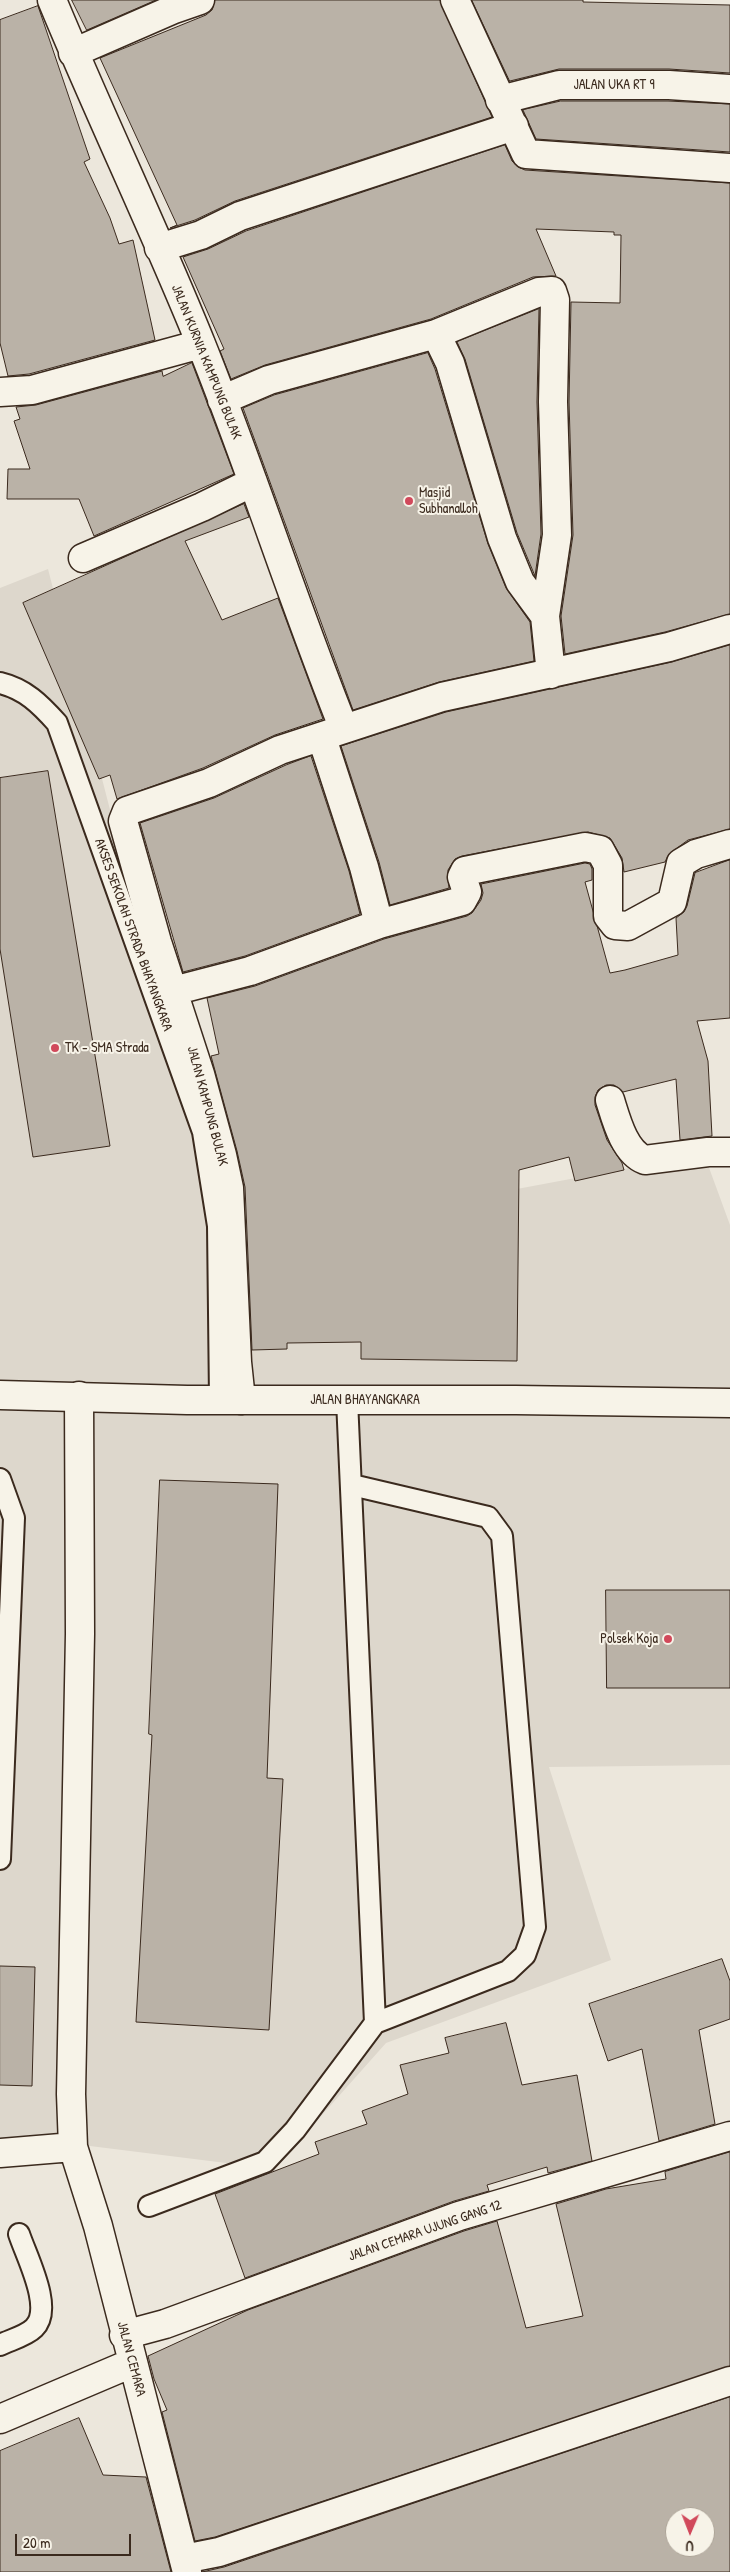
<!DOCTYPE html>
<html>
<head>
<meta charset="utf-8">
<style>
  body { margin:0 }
  #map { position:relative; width:730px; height:2572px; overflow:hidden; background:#ece7dc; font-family:"Patrick Hand",sans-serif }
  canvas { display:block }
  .north { position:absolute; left:665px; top:2507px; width:50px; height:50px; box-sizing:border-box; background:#f7f3e8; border:1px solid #aca397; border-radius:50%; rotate:181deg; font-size:14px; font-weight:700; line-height:20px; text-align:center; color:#3b2a1e }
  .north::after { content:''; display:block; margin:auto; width:18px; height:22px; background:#d1495b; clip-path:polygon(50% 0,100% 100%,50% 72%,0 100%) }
  .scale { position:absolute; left:15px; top:2534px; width:116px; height:22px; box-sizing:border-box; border:2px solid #3b2a1e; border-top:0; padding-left:6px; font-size:15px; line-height:18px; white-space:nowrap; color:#3b2a1e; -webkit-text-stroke:4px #f7f3e8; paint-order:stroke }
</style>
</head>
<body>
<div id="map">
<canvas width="730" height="2572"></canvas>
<div class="north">U</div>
<div class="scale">20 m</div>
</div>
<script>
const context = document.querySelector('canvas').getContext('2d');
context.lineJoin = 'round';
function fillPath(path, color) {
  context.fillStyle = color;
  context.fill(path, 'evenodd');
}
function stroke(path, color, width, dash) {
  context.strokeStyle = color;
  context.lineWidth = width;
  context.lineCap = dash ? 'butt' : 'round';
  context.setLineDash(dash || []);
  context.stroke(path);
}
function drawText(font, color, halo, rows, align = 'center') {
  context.font = font + ' "Patrick Hand",sans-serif';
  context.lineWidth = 4;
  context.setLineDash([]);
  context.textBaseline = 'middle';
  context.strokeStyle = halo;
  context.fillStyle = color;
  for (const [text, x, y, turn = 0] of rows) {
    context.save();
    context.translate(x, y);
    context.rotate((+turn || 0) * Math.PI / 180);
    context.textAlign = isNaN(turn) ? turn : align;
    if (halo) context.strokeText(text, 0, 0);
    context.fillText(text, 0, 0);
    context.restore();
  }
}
const built = new Path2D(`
  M48,569L176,1066L210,1176L410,1127L442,1203L704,1154L730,1225V1765L549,1767L611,1960L386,2043L274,2169L82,2145L0,2141V588Z`);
const building = new Path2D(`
  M72,0H156L87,30Z
  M215,0H440L492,117L235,201L195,220L170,228L177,225L100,58L206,15L212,10Z
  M472,0H583V2L730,5V73L669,69H559L510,81Z
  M38,6L90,159L84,162L110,218L119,244L133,240L155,340L29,374L8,376L0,343V20Z
  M561,101H668L730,104V152L536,139L523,110Z
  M505,145L512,161L518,167L525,170L730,183V614L665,632L565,654L561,616L573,535L569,402L571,302L620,303L621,235H614V232L536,229L556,276L533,277L431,319L265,365L231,379L220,351L224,349L183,257L208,249L246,231Z
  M539,309L537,402L541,534L535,576L517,533L465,359L457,342Z
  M428,353L435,369L488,544L506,588L530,622L534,661L439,682L353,710L243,408L274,395Z
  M192,363L234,474L94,536L79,499H7L8,469H30L14,421L20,419L16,407L36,405L162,371L163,376Z
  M244,504L249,517L185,541L222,620L278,598L323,719L275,735L203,768L117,799L110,775L99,779L23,603Z
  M730,645V829L688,840L669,854L665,862L624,872L622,858L610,838L588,832L462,856L455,859L448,870L449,888L390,905L379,862L341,746L446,712L672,662Z
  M311,756L349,871L360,914L245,956L183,972L140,823L214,798L286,765Z
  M48,771L110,1146L33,1157L0,949V778Z
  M730,860V1018L697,1021L708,1061L712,1136L680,1140L676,1079L623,1092L614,1085H606L598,1090L595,1097V1105L607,1140L622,1163L624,1170L575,1181L569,1157L519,1170L517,1361L361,1359V1342L287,1343V1349L252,1350L245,1187L237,1151L211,1056L219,1054L207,998L255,986L384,939L467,916L472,913L481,900L483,893L481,884L585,863L590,864L592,869V880L585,882L610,973L625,970L678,955L676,918L684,912L687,906L695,873Z
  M160,1480L278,1484L267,1778L283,1779L269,2030L136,2022L152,1735L149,1734Z
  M606,1590H730V1688H607Z
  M722,1959L730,1981V2019L699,2030L715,2124L659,2141L642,2049L608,2061L589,2004Z
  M0,1966L35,1967L32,2086L0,2085Z
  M506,2023L522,2085L577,2075L592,2161L548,2173L547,2167L487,2185L489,2191L454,2201L245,2278L215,2194L319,2154L315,2142L367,2124L362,2111L408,2094L400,2065L449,2053L445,2038Z
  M730,2152V2366L215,2537L195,2541L162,2412L167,2410L154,2379L148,2356L248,2310L464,2231L497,2221L526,2328L583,2316L556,2204L606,2189L666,2179L665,2172Z
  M730,2397V2572H202L224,2567ZM675,2517H705V2547H675Z
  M79,2418L103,2475L146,2477L171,2572H0V2451Z`);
const lane = new Path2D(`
  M0,683C25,689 40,704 57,723L203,1132L218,1226L220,1399
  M347,1400L375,2023
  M0,1479L14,1518L0,1859
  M149,2206L265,2162L295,2130L375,2023L508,1971L525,1955L535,1927L502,1536L488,1517L352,1485
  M0,2345C10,2340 26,2336 34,2328C54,2309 27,2258 19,2234`);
const street = new Path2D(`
  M52,0C100,116 154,228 201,344C252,471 293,602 344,729
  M455,0L526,154L730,168
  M73,53L174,9L200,0
  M500,100L559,85H669L730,89
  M159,248L201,235L240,216L514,126
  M436,334L450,363L502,538L520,582L545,616
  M0,392L32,390L201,344
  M222,400L269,380L436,334L539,292L552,291L555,300L553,402L557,535L545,616L551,674
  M83,558L202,507L253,482
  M322,738L364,867L379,924
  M173,991L250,971L379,924L462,901L467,892L462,877L465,871L585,847L600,850L608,865V916L615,925L628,926L672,902L681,863L696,854L730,844
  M610,1100C616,1119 624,1152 645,1160L708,1152H730
  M79,1396L80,1634L71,2094L73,2147L98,2226L187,2572
  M241,1400L237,1362L229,1188L222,1155L200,1074L157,942L123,821L127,811L209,783L280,750L442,697L669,647L730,629
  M0,2153L73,2147
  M124,2335L165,2324L459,2216L730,2136
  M0,2419L132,2363
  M184,2559L219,2552L730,2381`);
const secondary = new Path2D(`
  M0,1395L187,1400H516L730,1403`);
const markers = [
  [409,501,5,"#d1495b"],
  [55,1048,5,"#d1495b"],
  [668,1639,5,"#d1495b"]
];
const streetNames = [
  ["JALAN UKA RT 9",614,85],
  ["JALAN KURNIA KAMPUNG BULAK",206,362,68],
  ["AKSES SEKOLAH STRADA BHAYANGKARA",133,935,70],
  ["JALAN KAMPUNG BULAK",207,1106,75],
  ["JALAN BHAYANGKARA",365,1400],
  ["JALAN CEMARA UJUNG GANG 12",425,2231,-19],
  ["JALAN CEMARA",131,2359,75]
];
const poiNames = [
  ["Masjid",419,493],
  ["Subhanalloh",419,509],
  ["TK - SMA Strada",65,1048],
  ["Polsek Koja",658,1639,"right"]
];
fillPath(built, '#ddd7cc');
fillPath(building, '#bab2a7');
stroke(building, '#3b2a1e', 1);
stroke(lane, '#3b2a1e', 24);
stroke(street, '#3b2a1e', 31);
stroke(secondary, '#3b2a1e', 31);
stroke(lane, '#f7f3e8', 20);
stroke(street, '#f7f3e8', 28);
stroke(secondary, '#f7f3e8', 28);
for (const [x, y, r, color] of markers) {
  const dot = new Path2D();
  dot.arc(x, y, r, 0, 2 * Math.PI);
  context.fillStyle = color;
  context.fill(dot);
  stroke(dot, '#f7f3e8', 2);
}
drawText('14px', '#3b2a1e', '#f7f3e8', streetNames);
drawText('14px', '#3b2a1e', '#f7f3e8', poiNames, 'left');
</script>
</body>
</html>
